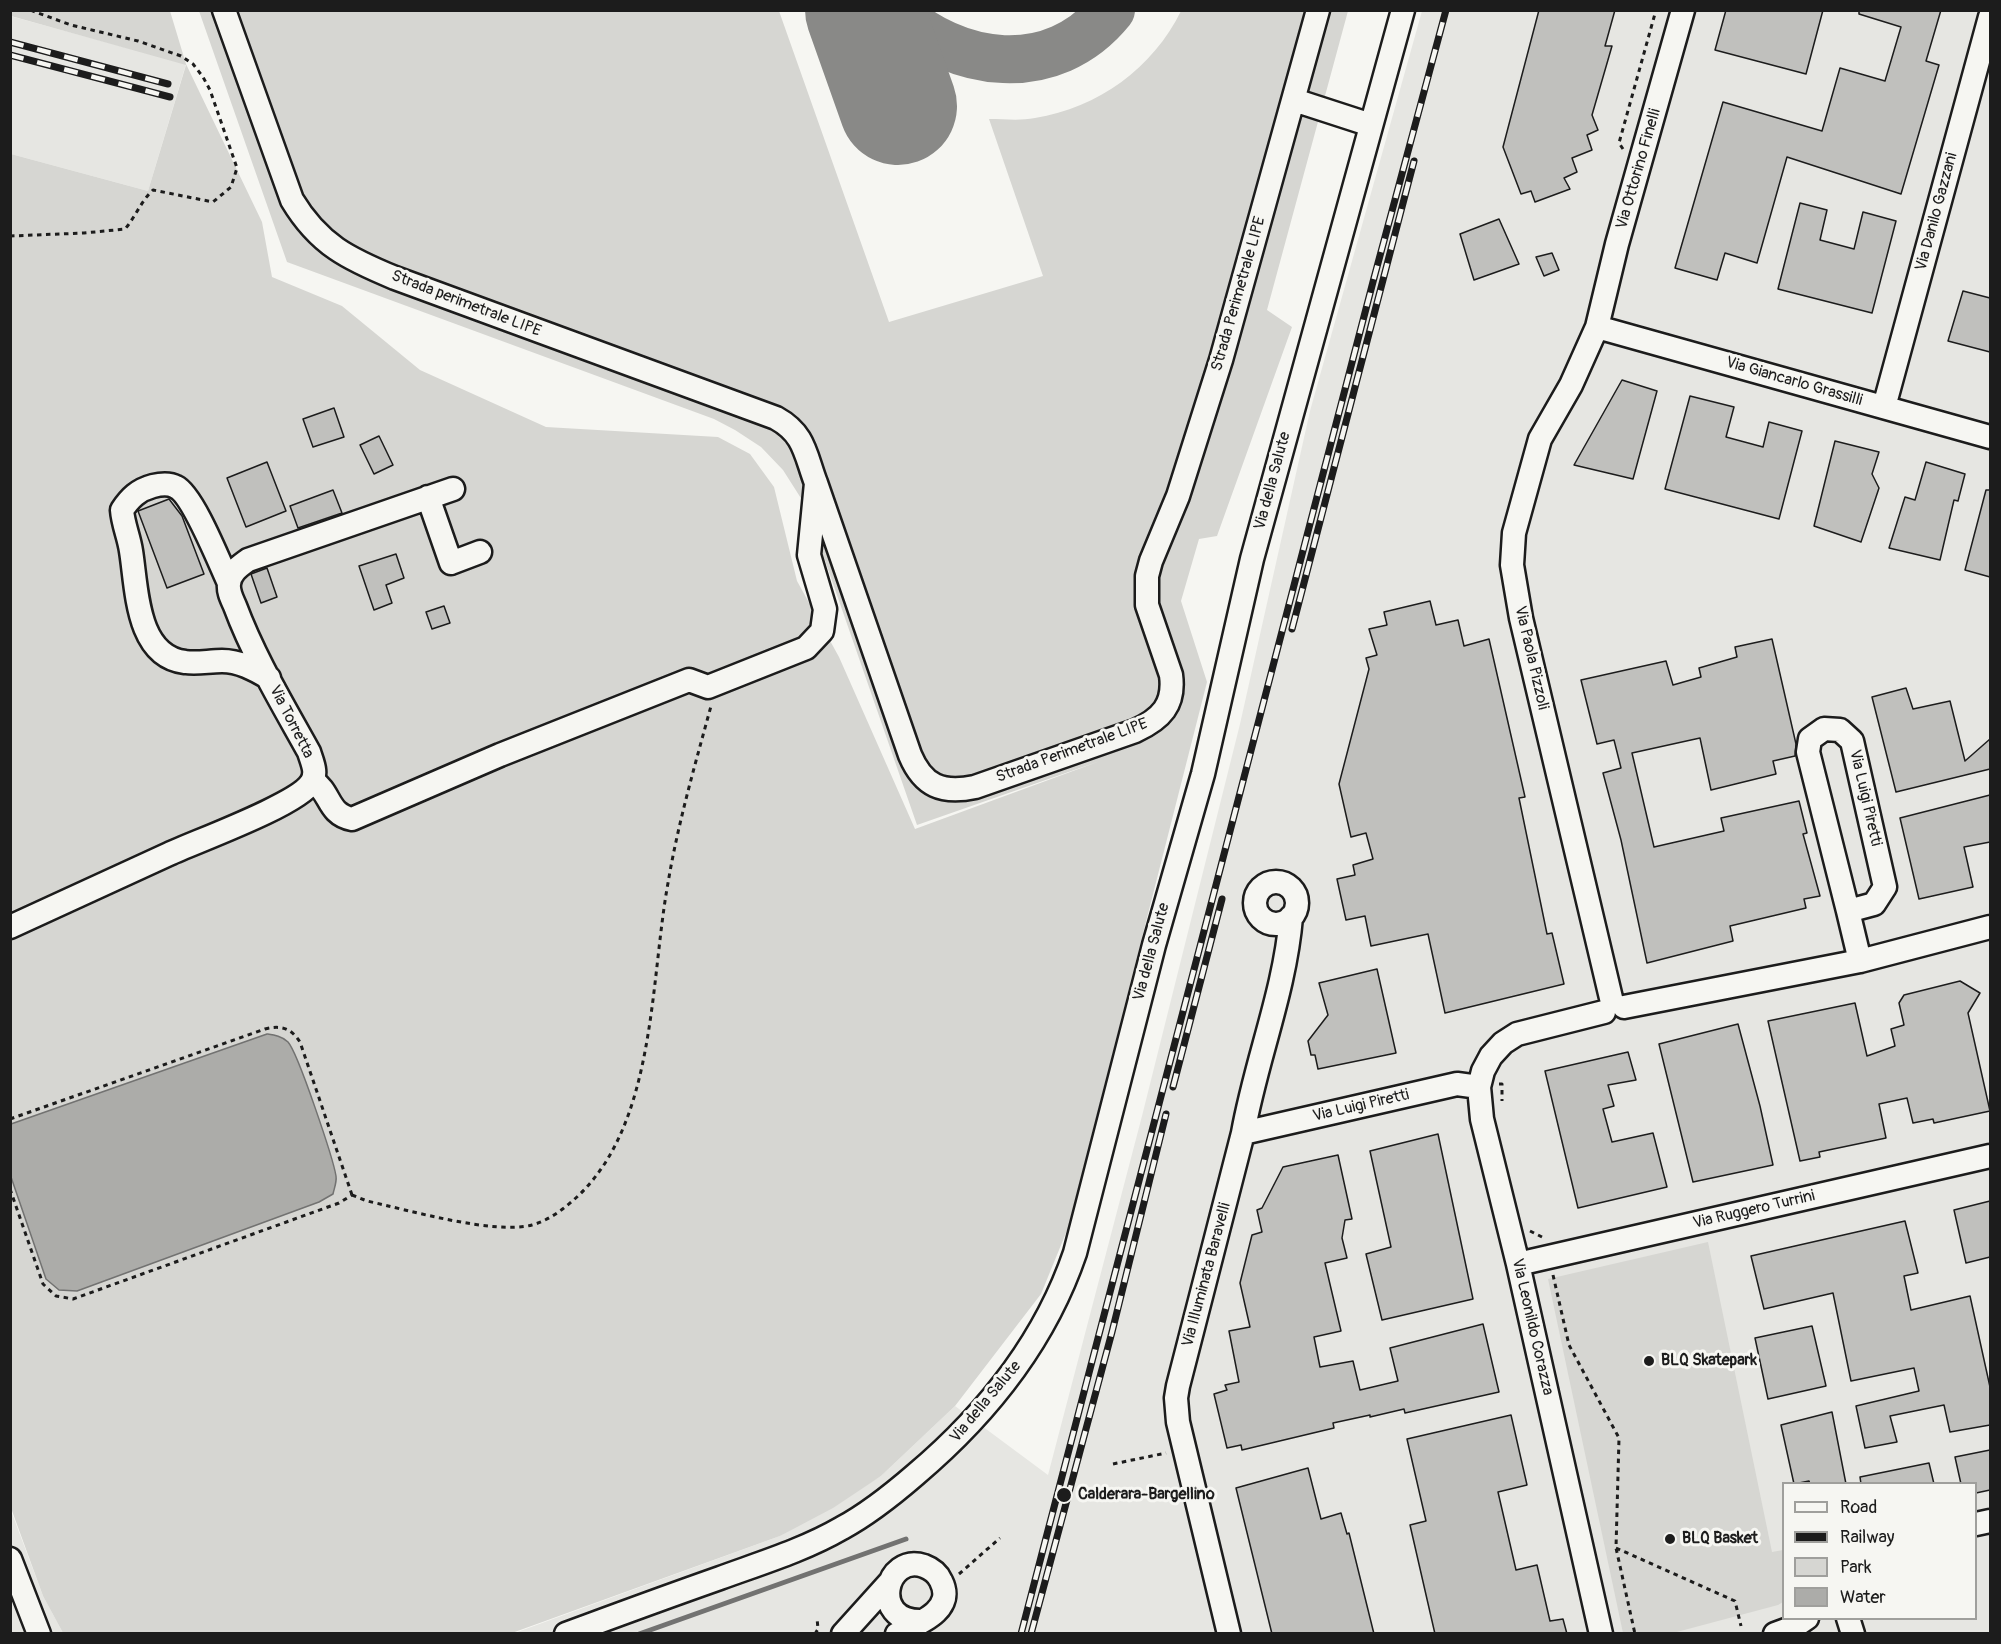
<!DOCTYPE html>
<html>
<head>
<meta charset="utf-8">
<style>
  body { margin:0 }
  #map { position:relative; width:2001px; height:1644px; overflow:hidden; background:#f6f6f2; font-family:Pangolin,sans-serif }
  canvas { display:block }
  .frame { position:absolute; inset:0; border:12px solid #1c1c1c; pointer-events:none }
  .legend { position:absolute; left:1782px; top:1482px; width:195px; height:138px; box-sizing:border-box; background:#f6f6f2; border:2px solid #9f9f9c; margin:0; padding:8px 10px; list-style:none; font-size:18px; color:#1c1c1c }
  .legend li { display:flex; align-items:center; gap:12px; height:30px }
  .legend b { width:30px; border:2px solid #9f9f9c }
</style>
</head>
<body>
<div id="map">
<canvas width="2001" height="1644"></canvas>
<div class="frame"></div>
<ul class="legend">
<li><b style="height:8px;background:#f6f6f2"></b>Road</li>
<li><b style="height:8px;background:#1c1c1c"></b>Railway</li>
<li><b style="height:16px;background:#d6d6d2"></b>Park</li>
<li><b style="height:16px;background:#acaca9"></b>Water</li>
</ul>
</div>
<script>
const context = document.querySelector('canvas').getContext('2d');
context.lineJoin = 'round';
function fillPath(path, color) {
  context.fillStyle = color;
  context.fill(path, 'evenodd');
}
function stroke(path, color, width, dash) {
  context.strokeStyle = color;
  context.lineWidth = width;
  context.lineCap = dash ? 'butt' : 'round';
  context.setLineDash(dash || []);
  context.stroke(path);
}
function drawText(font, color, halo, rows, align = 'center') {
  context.font = font + ' Pangolin,sans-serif';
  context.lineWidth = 6;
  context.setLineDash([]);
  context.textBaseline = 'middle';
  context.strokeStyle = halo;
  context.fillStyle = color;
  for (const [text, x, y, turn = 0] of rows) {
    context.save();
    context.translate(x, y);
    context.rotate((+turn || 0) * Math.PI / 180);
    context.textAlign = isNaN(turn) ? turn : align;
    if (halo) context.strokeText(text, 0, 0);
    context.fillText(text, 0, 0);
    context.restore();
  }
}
const built = new Path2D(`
  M1422,11H1990V1633L512,1634L780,1536L881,1476L955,1406L1048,1475L1142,1116L1240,724L1310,411ZM1784,1484H1976V1618H1784Z
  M10,16L186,64L148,191L11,154Z
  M10,1508L43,1596L63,1633H11Z`);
const green = new Path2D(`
  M11,11H170L186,64L262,222L272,277L342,306L420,370L546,427L718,437L750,454L774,487L797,581L839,657L915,829L1100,761L917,825L822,552L804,556V503L783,470L761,447L735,430L714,419L287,262L199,11H779L889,322L1043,276L989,119C1004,119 1020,121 1035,118C1098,108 1153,68 1181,11H1348L1267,310L1292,327L1217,536L1199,539L1181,601L1207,682L1068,1228L1041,1294L955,1406L881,1476L833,1508L780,1536L512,1633H63L43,1596L11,1508V154L148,191L186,65L11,16Z
  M1708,1242L1772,1552L1783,1550V1602L1778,1605L1673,1633H1623L1548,1279Z`);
const water = new Path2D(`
  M267,1034C274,1035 282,1036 288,1042C298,1053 333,1158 336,1176C337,1182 334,1189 333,1194L319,1202L77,1291L59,1290L46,1279L11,1177V1124Z`);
const stream = new Path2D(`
  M639,1634L906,1539`);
const taxiway = new Path2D(`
  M894,10C955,69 1053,82 1111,10`);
const runway = new Path2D(`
  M864,10L898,106`);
const building = new Path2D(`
  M1539,10H1615L1605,46H1612L1592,115L1598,130L1587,135L1592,150L1572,158L1577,172L1564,178L1570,189L1535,202L1531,191L1521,194L1503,147Z
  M1726,10H1823L1806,74L1715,50Z
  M1859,10H1941L1926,61L1939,65L1901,194L1787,157L1757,263L1725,253L1717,280L1675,268L1723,102L1822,131L1840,68L1885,81L1901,27L1859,14Z
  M1800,203L1827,210L1820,240L1854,249L1863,212L1896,221L1872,313L1778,289Z
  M1499,219L1519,264L1474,280L1460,234Z
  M1552,253L1559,270L1544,276L1536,257Z
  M1963,291L1990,298V352L1948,341Z
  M1622,380L1657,391L1633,479L1574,465Z
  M1690,396L1734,407L1726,437L1763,447L1769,422L1802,431L1779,519L1665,489Z
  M334,408L344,437L313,447L303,419Z
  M379,436L393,465L374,474L360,445Z
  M1835,441L1879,452L1872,474L1879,488L1861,542L1814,526Z
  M267,462L286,511L246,527L227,478Z
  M1926,462L1965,474L1958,501L1954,500L1940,560L1889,548L1905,497L1915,500Z
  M333,490L342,513L298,528L290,506Z
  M1986,490H1990V577L1965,570Z
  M169,499L182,516L204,574L167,588L138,511Z
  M396,554L404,578L386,585L392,603L374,610L359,566Z
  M267,568L277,597L261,603L251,574Z
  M1430,601L1436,625L1458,620L1464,646L1489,639L1525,797L1519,798L1547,934L1552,933L1564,984L1445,1013L1428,934L1371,946L1365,916L1346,920L1337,879L1355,875L1353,865L1373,859L1366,833L1351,837L1339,784L1369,669L1366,658L1377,655L1369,629L1387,625L1384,612Z
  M444,606L450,623L432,629L426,612Z
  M1772,639L1796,744L1795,756L1773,761L1776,774L1711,790L1700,738L1632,753L1654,847L1724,831L1721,818L1799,801L1807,833L1803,834L1820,896L1804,899L1806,908L1730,926L1733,941L1647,963L1621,840L1603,773L1621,768L1614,740L1597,744L1581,680L1666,661L1673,685L1701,677L1699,668L1737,657L1735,647Z
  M1906,688L1913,709L1950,701L1965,761L1990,739V769L1896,792L1872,697Z
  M1990,795V842L1964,847L1973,887L1919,899L1900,818Z
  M1377,969L1396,1053L1318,1069L1315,1055H1311L1308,1041L1328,1015L1319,983Z
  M1960,981L1980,993L1968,1013L1990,1111L1934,1123L1933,1119L1913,1123L1907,1098L1879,1104L1886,1138L1819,1152L1820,1157L1800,1161L1768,1021L1855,1003L1867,1056L1895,1046L1891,1029L1904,1025L1899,1003L1904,995Z
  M1738,1024L1760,1106L1773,1165L1693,1182L1659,1044Z
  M1628,1052L1636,1080L1608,1085L1614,1106L1603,1109L1612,1142L1653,1133L1667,1187L1578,1208L1545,1071Z
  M1438,1134L1473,1299L1382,1320L1366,1254L1391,1247L1370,1151Z
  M1338,1155L1352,1219L1345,1220L1342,1238L1347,1258L1325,1263L1341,1331L1314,1337L1320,1367L1353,1361L1360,1390L1398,1381L1390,1348L1483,1324L1499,1392L1405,1413L1404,1409L1370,1417V1415L1333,1423L1334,1428L1242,1450L1241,1445L1227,1448L1214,1394L1227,1390L1225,1385L1239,1382L1229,1331L1250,1327L1240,1283L1252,1235L1262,1232L1257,1210L1262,1208L1283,1167Z
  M1990,1201V1257L1966,1263L1954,1210Z
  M1905,1221L1918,1273L1904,1276L1911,1310L1970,1296L1990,1387V1425L1950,1432L1944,1405L1890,1416L1897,1442L1865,1448L1856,1406L1919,1391L1914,1368L1851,1381L1833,1293L1764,1309L1751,1256Z
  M1812,1326L1826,1386L1768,1399L1755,1338Z
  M1832,1412L1846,1484H1810L1809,1481L1794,1484L1781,1425Z
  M1511,1415L1527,1485L1498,1492L1516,1570L1537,1565L1550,1621L1563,1619L1567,1634H1435L1410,1525L1426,1521L1407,1439Z
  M1990,1450V1490L1976,1493V1484H1961L1955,1457Z
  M1929,1463L1934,1484H1861L1860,1477Z
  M1308,1468L1321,1519L1341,1513L1347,1534L1349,1533L1374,1634H1272L1236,1488Z`);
const path = new Path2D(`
  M1623,149L1619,143L1656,10
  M10,236L84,233L125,229C136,216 141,201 153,190L213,202L231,187L237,168L210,90L203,77L193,64L181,56L138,41L71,25L30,10
  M1499,1084H1502V1101
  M10,1119L265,1029C281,1025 291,1028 300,1042L352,1195
  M10,1189L43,1284L56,1296L73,1299L339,1203L352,1195
  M352,1195L367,1201C408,1210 494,1235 532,1225C550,1220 565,1208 578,1196C656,1122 650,982 668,883C678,823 695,765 711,706
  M1530,1231L1542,1237
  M1553,1275L1569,1345L1619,1438L1616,1548L1635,1634
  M1113,1464L1166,1453
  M1616,1548L1735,1601L1741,1626
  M959,1574L1000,1538
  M815,1634L818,1629L817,1618`);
const minor = new Path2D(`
  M224,10L292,200C319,245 349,259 395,278L776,418C805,434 805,454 816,483
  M1294,100L1371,125
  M1597,327L1990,437
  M1884,407L1990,17
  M428,497L451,563L480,552
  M229,583C220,564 193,495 176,487C169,483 161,484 153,486C138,490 130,498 122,510C123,524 129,537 131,551C137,588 136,656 185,662C197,664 209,661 222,661C239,661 254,669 269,678
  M313,781C331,792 327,814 352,819L500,755L689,680L708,687L806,648L822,631L825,609L809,555L816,483L910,755C923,786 942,794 975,787L1135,731C1161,719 1175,705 1171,675L1147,605V576L1151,561L1178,496L1221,360L1318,10
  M1255 903a21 21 0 1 1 42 0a21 21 0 1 1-42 0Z
  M1848,911L1808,752L1810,739L1824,729L1840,730L1852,741L1885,887L1874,904L1848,911L1860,961
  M10,927C63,903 116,878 169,854C197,841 297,805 311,783C318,773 312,762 309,752C283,705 254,657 235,606C232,599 228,592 229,584C230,572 240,566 248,560L453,489
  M1611,998L1521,618L1512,565L1514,533L1540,439L1571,385L1597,327L1617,244L1683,10
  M1624,1007L1860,961L1990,927
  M1243,1133L1457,1084L1479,1087
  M1518,1264L1990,1156
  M1976,1524L1990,1521
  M10,1559L39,1634
  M1848,1618L1853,1634
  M566,1634C617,1615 669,1596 720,1578C761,1563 804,1550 842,1528C868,1514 893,1494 915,1475C986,1415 1045,1341 1075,1253L1154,945L1203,774L1252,559L1403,10
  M843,1634L889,1583
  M897,1634C917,1624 956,1611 941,1581C938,1574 932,1569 924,1566C885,1553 870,1621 920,1621
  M1229,1634L1178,1422L1176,1398L1178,1386L1243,1133C1256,1060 1285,991 1291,917
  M1601,1634L1518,1264L1482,1119L1479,1087L1483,1071L1491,1056L1503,1043L1517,1034L1604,1012
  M1775,1634L1794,1627L1807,1618`);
const rail = new Path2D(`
  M10,42L168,84
  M10,55L170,97
  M1292,629L1414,161
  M1173,1087L1222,899
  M1021,1634L1374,278L1446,10
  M1031,1634L1112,1332L1166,1114`);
const markers = [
  [1649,1361,6,"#1c1c1c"],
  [1064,1495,8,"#1c1c1c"],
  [1670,1539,6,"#1c1c1c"]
];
const streetNames = [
  ["Via Ottorino Finelli",1639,169,-74],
  ["Via Danilo Gazzani",1937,212,-75],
  ["Strada Perimetrale LIPE",1239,294,-74],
  ["Strada perimetrale LIPE",466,304,21],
  ["Via Giancarlo Grassilli",1794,382,16],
  ["Via della Salute",1273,481,-75],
  ["Via Paola Pizzoli",1531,658,77],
  ["Via Torretta",291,722,63],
  ["Strada Perimetrale LIPE",1072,751,-20],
  ["Via Luigi Piretti",1865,798,77],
  ["Via della Salute",1152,952,-75],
  ["Via Luigi Piretti",1361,1106,-13],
  ["Via Ruggero Turrini",1754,1210,-13],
  ["Via Illuminata Baravelli",1207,1275,-75],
  ["Via Leonildo Corazza",1532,1327,77],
  ["Via della Salute",986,1402,-50]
];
const poiNames = [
  ["BLQ Skatepark",1661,1361],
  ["Calderara-Bargellino",1078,1495],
  ["BLQ Basket",1682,1539]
];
fillPath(built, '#e6e6e2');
fillPath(green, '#d6d6d2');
fillPath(water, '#acaca9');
stroke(water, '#727271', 1.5);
stroke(stream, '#727271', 5);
stroke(taxiway, '#898987', 48);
stroke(runway, '#898987', 118);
fillPath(building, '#c0c0bd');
stroke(building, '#1c1c1c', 1.5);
stroke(minor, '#1c1c1c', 27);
stroke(path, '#1c1c1c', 3, [4.5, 4.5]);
stroke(minor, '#f6f6f2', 22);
stroke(rail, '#1c1c1c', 7);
stroke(rail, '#f6f6f2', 4.5, [14]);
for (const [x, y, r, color] of markers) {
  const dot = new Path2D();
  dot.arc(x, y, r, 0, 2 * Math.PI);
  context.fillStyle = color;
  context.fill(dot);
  stroke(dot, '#f6f6f2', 2);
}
drawText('16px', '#1c1c1c', '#f6f6f2', streetNames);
drawText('bold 16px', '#1c1c1c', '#f6f6f2', poiNames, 'left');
</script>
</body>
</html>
